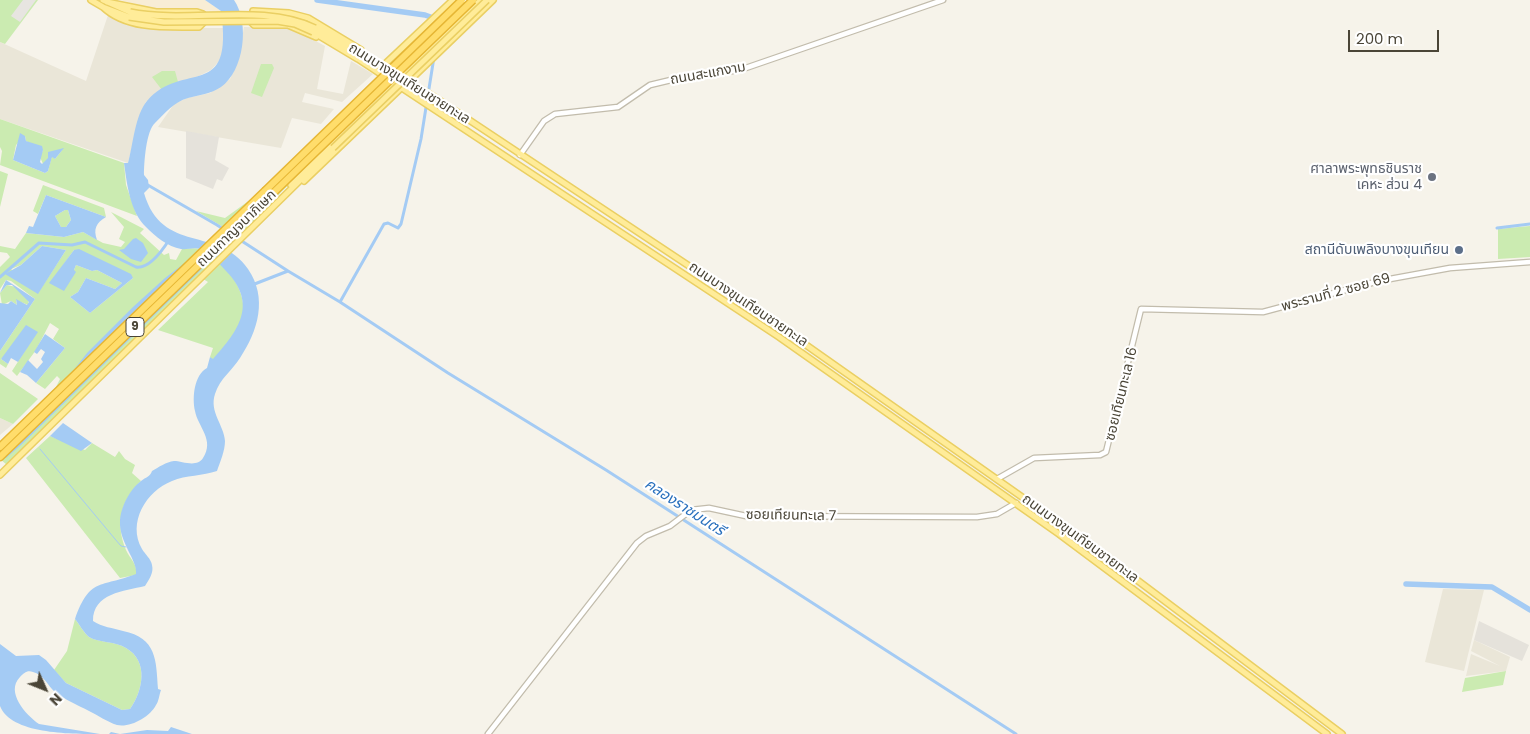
<!DOCTYPE html>
<html>
<head>
<meta charset="utf-8">
<style>
  body { margin:0 }
  #map { position:relative; width:1530px; height:734px; overflow:hidden; background:#f6f3ea; font-family:Poppins,sans-serif }
  canvas { display:block }
  .north { position:absolute; left:20px; top:664px; width:50px; height:50px; -webkit-text-stroke:4px #fff; paint-order:stroke; rotate:134deg; font-size:14px; font-weight:700; line-height:20px; text-align:center; color:#4a4537 }
  .north::after { content:''; display:block; margin:auto; width:18px; height:22px; background:#4a4537; clip-path:polygon(50% 0,100% 100%,50% 72%,0 100%) }
  .scale { position:absolute; left:1348px; top:30px; width:91px; height:22px; box-sizing:border-box; border:2px solid #4a4537; border-top:0; padding-left:6px; font-size:15px; line-height:18px; white-space:nowrap; color:#4a4537; -webkit-text-stroke:4px #fff; paint-order:stroke }
</style>
</head>
<body>
<div id="map">
<canvas width="1530" height="734"></canvas>
<div class="north">N</div>
<div class="scale">200 m</div>
</div>
<script>
const context = document.querySelector('canvas').getContext('2d');
context.lineJoin = 'round';
function fillPath(path, color) {
  context.fillStyle = color;
  context.fill(path, 'evenodd');
}
function stroke(path, color, width, dash) {
  context.strokeStyle = color;
  context.lineWidth = width;
  context.lineCap = dash ? 'butt' : 'round';
  context.setLineDash(dash || []);
  context.stroke(path);
}
function drawText(font, color, halo, rows, align = 'center') {
  context.font = font + ' Poppins,"Noto Sans Thai",sans-serif';
  context.lineWidth = 4.5;
  context.setLineDash([]);
  context.textBaseline = 'middle';
  context.strokeStyle = halo;
  context.fillStyle = color;
  for (const [text, x, y, turn = 0] of rows) {
    context.save();
    context.translate(x, y);
    context.rotate((+turn || 0) * Math.PI / 180);
    context.textAlign = isNaN(turn) ? turn : align;
    if (halo) context.strokeText(text, 0, 0);
    context.fillText(text, 0, 0);
    context.restore();
  }
}
const residential = new Path2D(`
  M108,15L152,28H223V52L220,60L211,70L146,102L140,115L128,163L0,119V42L86,81Z
  M244,27L285,28L297,31L325,46L317,89L343,94L351,61L373,74L342,102L305,93L302,102L334,109L321,124L292,118L281,148L158,127L174,104L187,98L210,93L230,79L237,63Z
  M0,418L13,424L0,435Z
  M1443,589L1484,590L1464,671L1425,662Z
  M1474,640L1510,657L1506,671L1466,676L1471,654L1500,666L1471,651Z`);
const commercial = new Path2D(`
  M120,0H205L221,11L155,9Z`);
const industrial = new Path2D(`
  M186,131L219,137L215,160L229,168L222,181L217,179L213,189L186,178Z
  M1479,621L1529,645L1522,661L1474,640Z`);
const green = new Path2D(`
  M0,0H38L5,44L0,42Z
  M261,64H272L274,68L262,97L251,93Z
  M162,71H175L178,82L162,90L152,77Z
  M376,78L389,86L387,90L281,192L259,218L240,237L196,211L225,218L254,197Z
  M0,119L124,163L126,185L137,216L0,165L2,151L0,147ZM25,136L26,141L43,150L40,157L43,164L63,149L55,159L52,156L48,171L45,173L13,160L16,145Z
  M0,171L8,174L0,207Z
  M43,185L104,208L106,217L46,195L38,214L33,211Z
  M65,210H68L71,220L66,227H61L55,216Z
  M111,212L144,229L140,233L164,255L169,253L170,259L176,260L182,249C187,249 196,247 201,250C224,261 247,288 243,315C239,333 224,347 213,360L210,357L213,348L158,330L208,282L200,277L7,465L0,459V442L56,387L60,379L57,376L45,389L36,383L65,348L53,339L59,329L50,323L36,350L17,376L12,371L37,332L1,359L8,364L6,368L0,364V351L35,299L11,281L6,280L0,289V267L10,257L7,253L0,252V246L15,249L26,233L64,237L83,232L103,243L121,247L125,242L119,239L124,227ZM42,246L66,250L38,293L11,269L21,265ZM74,250L133,278L90,313L70,297L78,292L86,278L115,289L122,283L97,270L92,271L76,265L74,270L54,278Z
  M1530,226V257L1498,259V229Z
  M7,285L16,287L29,300L28,305L16,300L17,305L11,301L2,305L0,293Z
  M0,373L38,399L13,424L0,418Z
  M50,436L85,450L92,443L115,457L119,451L125,459L135,465L132,473L141,481C121,500 115,524 126,550C130,559 138,564 136,575L120,578L26,458Z
  M75,619C79,624 84,633 89,637C100,643 115,641 126,648C149,661 143,691 130,709L122,710L66,683L54,670L67,651Z
  M1506,671L1503,685L1462,692L1465,678Z`);
const parking = new Path2D(`
  M23,0H36L20,22L11,16Z`);
const water = new Path2D(`
  M205,0H234C250,23 244,71 221,87C211,94 199,95 188,98C174,102 165,113 155,123C146,131 144,163 144,175L148,180L149,188L144,193C162,255 218,225 248,269C268,298 258,331 240,358C232,371 220,378 215,394C209,412 224,425 225,441C225,451 220,462 217,471C203,476 186,475 172,481C146,491 127,523 142,549C145,554 151,559 152,565C154,573 149,579 145,586C124,591 93,593 93,621C102,627 113,628 123,631C157,638 156,660 158,689L161,690C159,695 159,701 156,705C150,717 130,728 117,725C107,722 98,715 89,711C78,705 65,700 55,692C48,686 43,674 33,672C27,670 24,673 20,677C5,692 26,715 39,724L100,734C69,734 11,734 0,706C0,692 0,659 0,644L16,656L39,655L46,660L66,683L122,710L130,709C143,691 149,661 126,648C115,641 99,643 89,637C84,633 79,624 75,619C90,577 100,588 136,574C138,561 119,542 120,522C120,508 130,489 141,481C146,477 150,477 152,471C159,467 166,462 174,461C182,461 197,468 203,458C215,440 198,427 195,411C192,398 194,375 207,368L210,357L213,359C239,330 258,304 226,271C220,264 209,252 200,249C194,247 187,250 181,249C168,247 155,236 146,227C130,212 127,184 124,163H128C133,145 135,115 147,101C183,59 234,103 221,11Z
  M20,133L25,136L26,141L42,146L43,150L40,162L42,164L48,158V152L64,148L55,159L52,157L48,171L45,173L13,160Z
  M46,195L106,217C96,223 93,229 97,240L83,232L64,237L26,233L29,226L33,227ZM65,210H68L71,220L66,227H61L55,216Z
  M136,238L143,243L148,253L141,262L131,259L119,250L124,249L133,239Z
  M42,246L66,250L38,294L5,274L21,265Z
  M79,249L131,274L133,278L90,313L70,297L78,292L86,278L115,289L122,283L97,270L92,271L76,265L74,270L76,272L64,291L49,283L74,250Z
  M199,252L204,254L209,262L21,445L6,458H3L0,455V443L62,385L87,353L133,307L165,278Z
  M6,280L35,299L0,351V303L8,304L11,301L17,305L16,299L27,305L29,302L12,285H7L0,293Z
  M26,325L38,332L18,362L11,358L8,364L1,359Z
  M45,334L65,348L36,383L27,375L20,372L28,360L37,369L43,362L41,359L45,352L41,349L37,354L34,352Z
  M63,423L92,443L81,451L50,436Z
  M171,727L192,734H109L111,732L120,734L147,730L168,731Z`);
const stream = new Path2D(`
  M40,449L115,539L121,546L126,547`);
const canal = new Path2D(`
  M146,184L217,225L288,271
  M1497,228L1530,224
  M0,277L39,243L72,245L85,242L136,267C149,269 162,251 169,240
  M252,285L288,271L340,302L384,224L388,223L398,228L401,224L421,139L434,57
  M340,302L448,373L606,470L1016,734`);
const river = new Path2D(`
  M317,0L425,15L444,22
  M1406,584L1492,587L1530,610`);
const minor = new Path2D(`
  M520,155L544,121L555,114L618,107L650,85L675,79L740,70L943,0
  M997,479L1034,458L1100,455L1106,452L1141,309L1263,312L1379,281L1450,268L1530,262
  M488,734L637,543L646,536L670,526L691,510L709,508L746,516L977,517L997,514L1016,503`);
const major = new Path2D(`
  M91,0L103,7L129,17
  M103,0L130,12
  M103,7C127,30 168,27 199,27L205,21L203,14L197,12H156L107,2
  M315,28L433,96L772,321L1093,547L1342,734
  M313,32L358,59L779,337L1059,534L1327,734
  M316,37L288,25H254L251,22L253,11L289,13L308,18L361,50
  M384,65L453,0
  M402,77L481,0
  M409,81L493,0
  M304,181L401,88
  M291,185L395,84
  M0,475L333,148`);
const highway = new Path2D(`
  M0,447L265,191
  M0,457L270,196`);
const majorBridge = new Path2D(`
  M130,12C189,24 262,2 315,28
  M129,17L164,22L277,21L295,24L313,32
  M333,148L487,0`);
const highwayBridge = new Path2D(`
  M265,191L462,0
  M270,196L473,0`);
const markers = [
  [1432,177,5,"#6b7280"],
  [1459,250,5,"#5c6f8a"]
];
const shields = [
  [135,327,18]
];
const shieldNames = [
  ["9",135,327]
];
const streetNames = [
  ["ถนนสะแกงาม",708,74,-10],
  ["ถนนบางขุนเทียนชายทะเล",409,84,32],
  ["ถนนกาญจนาภิเษก",237,229,-44],
  ["พระรามที่ 2 ซอย 69",1336,293,-15],
  ["ถนนบางขุนเทียนชายทะเล",748,305,34],
  ["ซอยเทียนทะเล 16",1122,394,-76],
  ["ซอยเทียนทะเล 7",791,516,1],
  ["ถนนบางขุนเทียนชายทะเล",1080,539,36]
];
const worshipNames = [
  ["ศาลาพระพุทธชินราช",1422,169],
  ["เคหะ ส่วน 4",1422,185]
];
const serviceNames = [
  ["สถานีดับเพลิงบางขุนเทียน",1449,250]
];
const waterNames = [
  ["คลองราชมนตรี",684,508,33]
];
fillPath(residential, '#eae6d8');
fillPath(commercial, '#f8edd5');
fillPath(industrial, '#e5e2db');
fillPath(green, '#cbebb1');
fillPath(parking, '#e7e5e1');
fillPath(water, '#a4cbf4');
stroke(stream, '#a4cbf4', 1);
stroke(canal, '#a4cbf4', 3);
stroke(river, '#a4cbf4', 5.5);
stroke(minor, '#c2bcac', 7);
stroke(major, '#eacf63', 8);
stroke(highway, '#e6b634', 9);
stroke(minor, '#fff', 4.5);
stroke(major, '#ffec99', 5);
stroke(highway, '#ffdd6b', 6);
stroke(majorBridge, '#eacf63', 8, []);
stroke(highwayBridge, '#e6b634', 9, []);
stroke(majorBridge, '#ffec99', 5);
stroke(highwayBridge, '#ffdd6b', 6);
for (const [x, y, r, color] of markers) {
  const dot = new Path2D();
  dot.arc(x, y, r, 0, 2 * Math.PI);
  context.fillStyle = color;
  context.fill(dot);
  stroke(dot, '#fff', 2);
}
for (const [x, y, w] of shields) {
  const box = new Path2D();
  box.roundRect(x - w / 2, y - 9.5, w, 19, 4);
  context.fillStyle = '#fff';
  context.fill(box);
  stroke(box, '#4a4537', 1);
}
drawText('bold 12px', '#4a4537', null, shieldNames);
drawText('14px', '#4a4537', '#fff', streetNames);
drawText('14px', '#5b616d', '#fff', worshipNames, 'right');
drawText('14px', '#4e5e75', '#fff', serviceNames, 'right');
drawText('italic 15px', '#2970bd', '#fff', waterNames);
</script>
</body>
</html>
